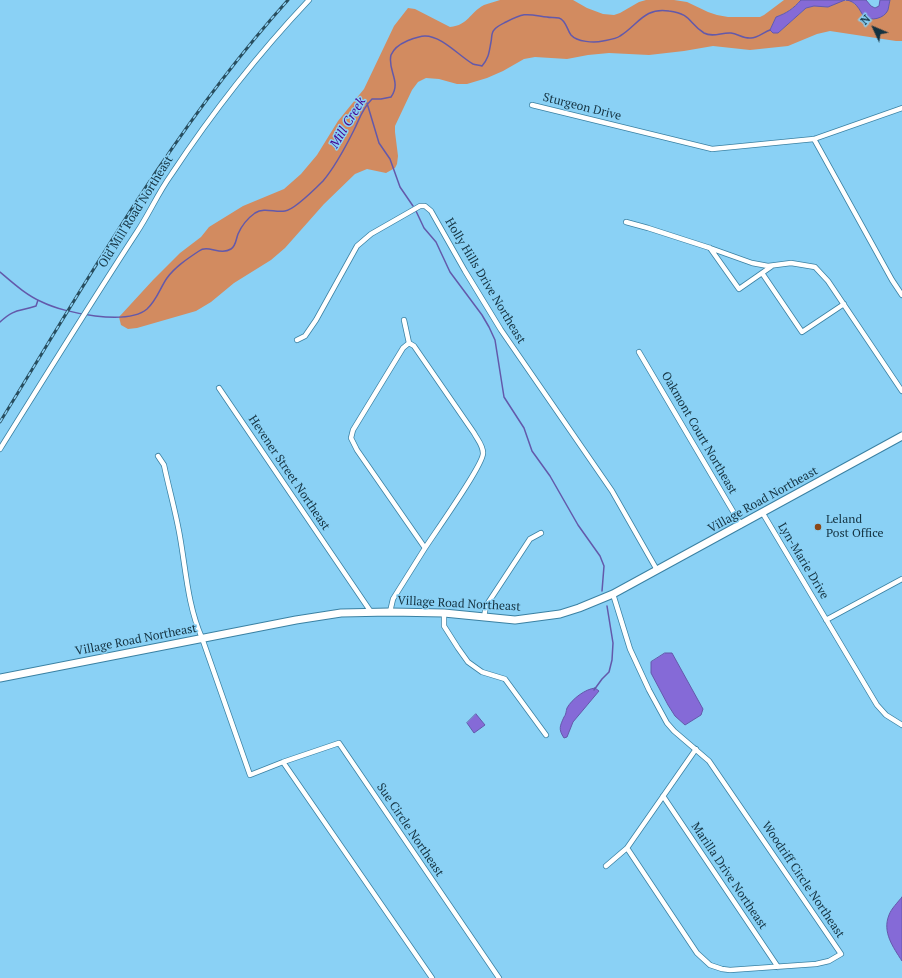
<!DOCTYPE html>
<html>
<head>
<meta charset="utf-8">
<style>
  body { margin:0 }
  #map { position:relative; width:902px; height:978px; overflow:hidden; background:#8ad1f5; font-family:"PT Serif",serif }
  canvas { display:block }
  .north { position:absolute; left:854px; top:8px; width:40px; height:40px; -webkit-text-stroke:3px #8ad1f5; paint-order:stroke; rotate:314deg; font-size:11px; font-weight:700; line-height:16px; text-align:center; color:#143240 }
  .north::after { content:''; display:block; margin:auto; width:14px; height:18px; background:#143240; clip-path:polygon(50% 0,100% 100%,50% 72%,0 100%) }
</style>
</head>
<body>
<div id="map">
<canvas width="902" height="978"></canvas>
<div class="north">N</div>
</div>
<script>
const context = document.querySelector('canvas').getContext('2d');
context.lineJoin = 'round';
function fillPath(path, color) {
  context.fillStyle = color;
  context.fill(path, 'evenodd');
}
function stroke(path, color, width, dash) {
  context.strokeStyle = color;
  context.lineWidth = width;
  context.lineCap = dash ? 'butt' : 'round';
  context.setLineDash(dash || []);
  context.stroke(path);
}
function drawText(font, color, halo, rows, align = 'center') {
  context.font = font + ' "PT Serif",serif';
  context.lineWidth = 3;
  context.setLineDash([]);
  context.textBaseline = 'middle';
  context.strokeStyle = halo;
  context.fillStyle = color;
  for (const [text, x, y, turn = 0] of rows) {
    context.save();
    context.translate(x, y);
    context.rotate((+turn || 0) * Math.PI / 180);
    context.textAlign = isNaN(turn) ? turn : align;
    if (halo) context.strokeText(text, 0, 0);
    context.fillText(text, 0, 0);
    context.restore();
  }
}
const green = new Path2D(`
  M500,0H573L587,8L603,14L614,15L620,13L639,2L646,0H674L687,2L708,12L717,15L728,17H760L764,15L784,0H801C793,9 787,13 776,17L770,30L774,33H778L806,8L814,6L828,7L840,1L850,0L859,8L864,17L888,10L890,0H902V41H896L830,31L817,34L788,46L750,50L713,46L684,51L649,55L609,53L588,55L567,59L535,57L524,59L503,71L487,78L467,84H457L439,79L426,78L418,82L412,90L395,126V132L398,156L397,164L395,168L386,173L367,169L355,174L324,204L285,248L271,260L234,283L211,302L196,311L137,328L128,329L121,325L119,317L153,280L180,253L201,237L209,227L243,206L284,189L301,174L317,155L338,121L364,89L394,26L408,8L415,9L450,27C469,25 469,13 484,5C489,3 495,2 500,0Z`);
const water = new Path2D(`
  M801,0H845L828,7L814,6L806,8L778,33H773L770,30L776,17C787,13 793,9 801,0Z
  M846,0H866L871,6L875,8L879,6L880,0H890C889,3 889,7 888,10C884,19 871,21 864,17C859,9 856,1 846,0Z
  M665,653H672L703,709L701,715L685,725L675,716L668,705L651,673V662Z
  M595,688L599,691L573,722L567,737L564,738C558,729 560,726 564,717C566,715 566,711 567,708C572,699 585,689 595,688Z
  M476,714L485,725L474,733L467,723Z
  M902,897V961C893,947 882,932 889,915C891,909 898,902 902,897Z`);
const stream = new Path2D(`
  M367,103L379,143L390,159L400,187L413,206
  M416,211L424,228L436,242L450,272L482,315L489,327L495,340L504,397L524,428L532,451L550,476L578,525L600,556L604,566L602,591
  M0,272C13,283 26,295 42,302C64,313 127,326 147,309C157,300 160,288 167,278C175,267 187,259 199,251C208,244 220,256 231,249C236,246 236,239 238,234C242,225 248,218 255,213C265,207 275,213 285,211C294,210 316,188 323,181C334,168 346,146 354,130C360,118 362,109 372,99H381L391,97C402,82 387,70 391,55C394,48 400,44 407,41C412,39 419,36 425,36C442,36 459,56 473,64C475,65 479,65 482,66C489,58 489,52 491,42C492,38 491,33 494,30C497,26 502,24 506,22C526,12 526,14 547,17C550,18 555,17 559,18C566,20 567,30 571,35C577,42 594,43 603,41C608,40 616,39 620,36C638,25 644,7 669,11C692,14 688,23 704,33C713,38 722,32 731,33C738,34 744,39 751,38C757,38 764,32 770,30
  M0,322C15,308 19,312 36,306L38,300
  M594,690L602,679L609,672L612,660L613,643L607,606`);
const street = new Path2D(`
  M532,105L712,149L814,139L902,108
  M814,139L892,280L902,295
  M626,222L648,228L710,248L752,263L768,266L791,263L815,267L828,281L902,391
  M710,248L739,289L772,266
  M762,273L802,332L844,304
  M404,320L409,343
  M297,340L305,336L316,320L357,246L371,234L420,206H425L431,211L465,271L501,330L612,491L657,570
  M409,343L414,346L474,433C477,439 483,445 483,453C484,464 434,534 425,548L357,450L351,438L353,430L403,348Z
  M639,352L741,525
  M219,388L371,612
  M0,449C45,377 90,304 137,232C149,214 158,193 171,175C212,113 258,54 309,0
  M158,456L164,465C169,489 176,513 180,537C186,571 188,607 202,638L250,775L283,762
  M762,512L877,705L886,715L902,725
  M613,594L630,649L649,690L667,723L674,731L709,761L841,954L829,961L816,964L730,970L722,969L710,965L697,953L627,848
  M390,612L393,599L425,548
  M444,613V626L458,648L468,662L482,672L505,679L546,735
  M484,617L486,606L530,539L541,533
  M826,620L902,579
  M663,796L778,967
  M606,866L627,848L696,749
  M432,978L283,762L339,743L499,978`);
const secondary = new Path2D(`
  M0,678L296,620L341,613L390,612L444,613L515,620L560,614L579,608L613,594L902,436`);
const rail = new Path2D(`
  M0,422C90,276 173,128 288,0`);
const markers = [
  [818,527,4,"#8a4818"]
];
const streetNames = [
  ["Sturgeon Drive",582,107,14],
  ["Old Mill Road Northeast",136,212,-58],
  ["Holly Hills Drive Northeast",485,281,59],
  ["Oakmont Court Northeast",699,433,60],
  ["Hevener Street Northeast",289,473,56],
  ["Village Road Northeast",763,500,-29],
  ["Lyn-Marie Drive",803,561,59],
  ["Village Road Northeast",459,604,3],
  ["Village Road Northeast",136,640,-11],
  ["Sue Circle Northeast",410,830,56],
  ["Marilla Drive Northeast",729,876,56],
  ["Woodriff Circle Northeast",803,880,56]
];
const poiNames = [
  ["Leland",826,520],
  ["Post Office",826,534]
];
const waterNames = [
  ["Mill Creek",348,123,-59]
];
fillPath(green, '#d28b60');
fillPath(water, '#856ad7');
stroke(water, '#6359aa', 1);
stroke(stream, '#6359aa', 1.5);
stroke(street, '#3a81a3', 6);
stroke(secondary, '#3a81a3', 9);
stroke(street, '#fff', 4.5);
stroke(secondary, '#fff', 7);
stroke(rail, '#284e5f', 3);
stroke(rail, '#8ad1f5', 1.5, [4.5]);
for (const [x, y, r, color] of markers) {
  const dot = new Path2D();
  dot.arc(x, y, r, 0, 2 * Math.PI);
  context.fillStyle = color;
  context.fill(dot);
  stroke(dot, '#8ad1f5', 1.5);
}
drawText('12px', '#143240', '#8ad1f5', streetNames);
drawText('12px', '#143240', '#8ad1f5', poiNames, 'left');
drawText('italic 13px', '#430391', '#8ad1f5', waterNames);
</script>
</body>
</html>
